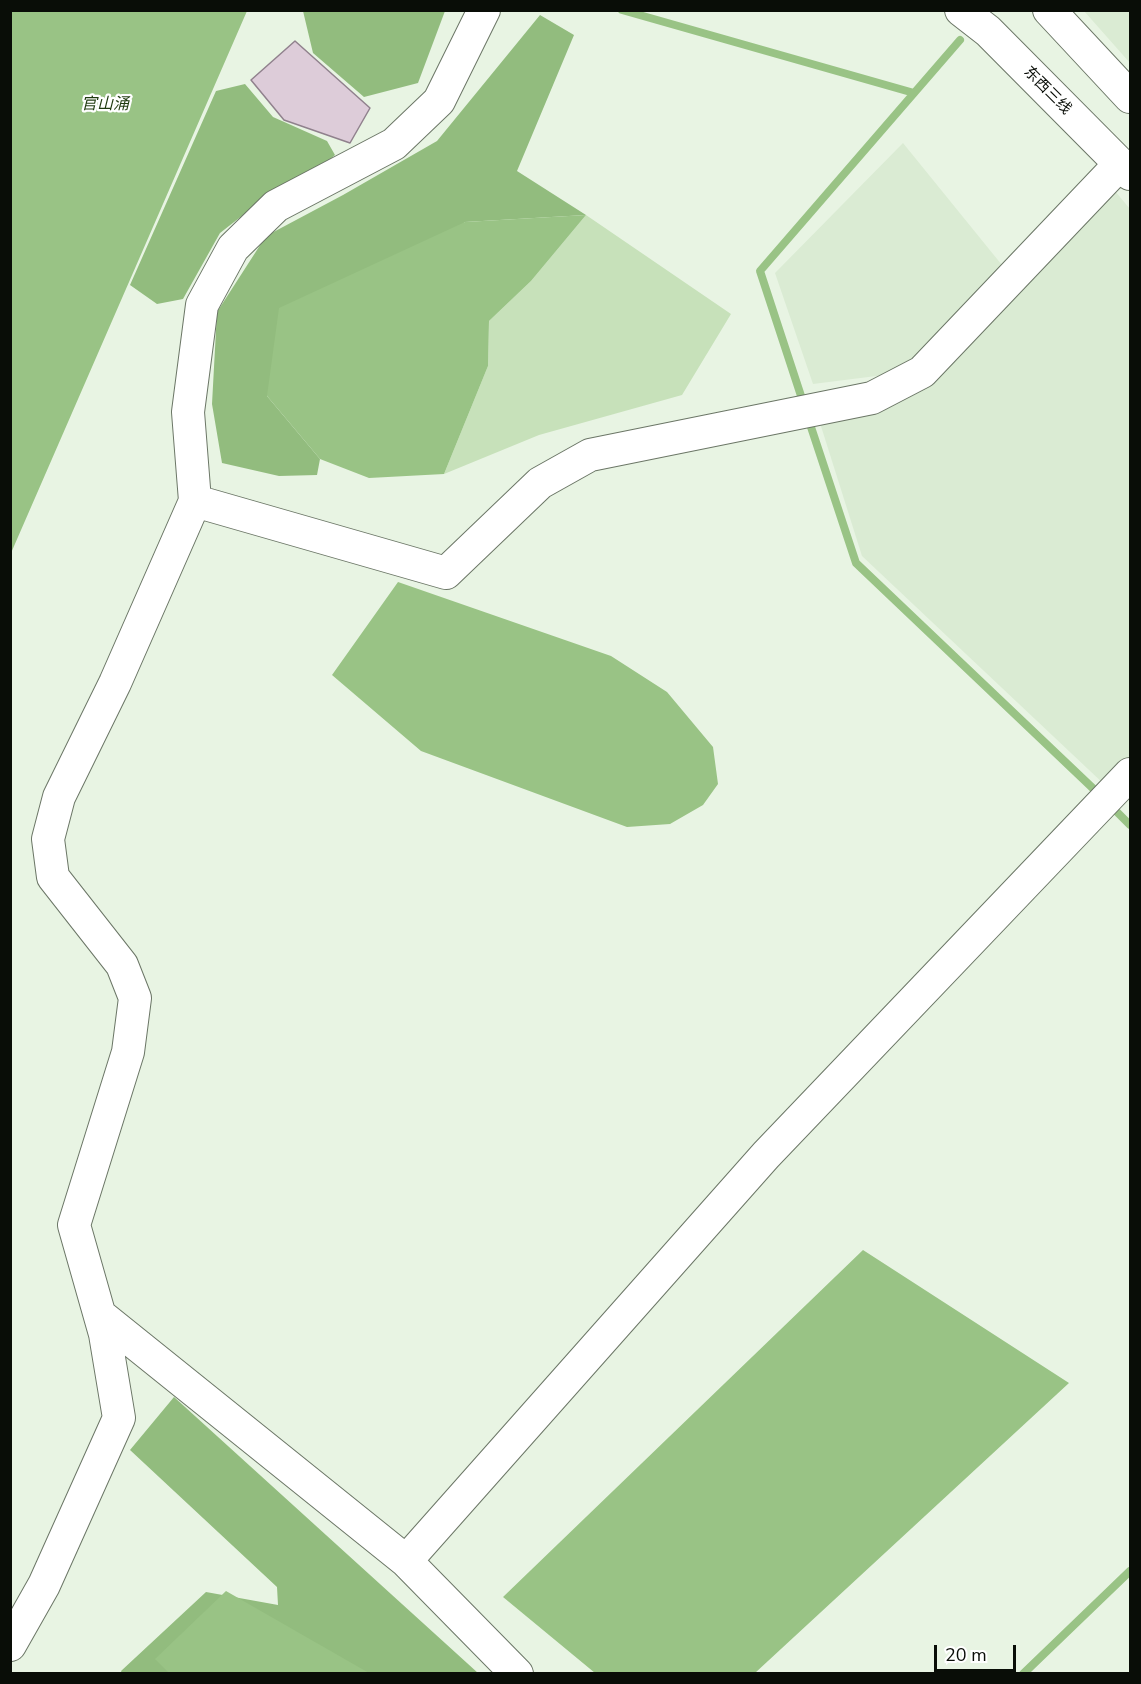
<!DOCTYPE html>
<html>
<head>
<meta charset="utf-8">
<style>
  body { margin:0 }
  #map { position:relative; width:1141px; height:1684px; overflow:hidden; background:#e8f4e3; font-family:"Nunito Sans",sans-serif }
  canvas { display:block }
  .frame { position:absolute; inset:0; border:12px solid #090d07; pointer-events:none }
  .scale { position:absolute; left:934px; top:1645px; width:82px; height:27px; box-sizing:border-box; border:3px solid #090d07; border-top:0; padding-left:8px; font-size:18px; line-height:21px; white-space:nowrap; color:#090d07; -webkit-text-stroke:4px #fff; paint-order:stroke }
</style>
</head>
<body>
<div id="map">
<canvas width="1141" height="1684"></canvas>
<div class="frame"></div>
<div class="scale">20 m</div>
</div>
<script>
const context = document.querySelector('canvas').getContext('2d');
context.lineJoin = 'round';
function fillPath(path, color) {
  context.fillStyle = color;
  context.fill(path, 'evenodd');
}
function stroke(path, color, width, dash) {
  context.strokeStyle = color;
  context.lineWidth = width;
  context.lineCap = dash ? 'butt' : 'round';
  context.setLineDash(dash || []);
  context.stroke(path);
}
function drawText(font, color, halo, rows, align = 'center') {
  context.font = font + ' "Nunito Sans","Noto Sans SC",sans-serif';
  context.lineWidth = 4.5;
  context.setLineDash([]);
  context.textBaseline = 'middle';
  context.strokeStyle = halo;
  context.fillStyle = color;
  for (const [text, x, y, turn = 0] of rows) {
    context.save();
    context.translate(x, y);
    context.rotate((+turn || 0) * Math.PI / 180);
    context.textAlign = isNaN(turn) ? turn : align;
    if (halo) context.strokeText(text, 0, 0);
    context.fillText(text, 0, 0);
    context.restore();
  }
}
const built = new Path2D(`
  M1084,11H1130V63Z
  M903,143L1006,270L900,373L813,384L775,273Z
  M1115,191L1130,209V759L1106,786L862,556L820,423L915,394Z`);
const green = new Path2D(`
  M586,215L731,314L682,395L539,435L444,474L488,366L489,321L531,281Z`);
const forest = new Path2D(`
  M303,11V10L445,11L418,83L364,97L313,53Z
  M540,15L574,35L517,171L586,215L465,222L267,396L320,459L317,475L279,476L222,463L212,404L217,312L266,236L343,195L437,141Z
  M245,84L273,117L327,141L335,155L312,175L270,194L220,233L183,299L157,304L130,285L216,91Z
  M174,1397L478,1673L122,1674L121,1671L206,1592L278,1605L277,1587L130,1450Z`);
const water = new Path2D(`
  M11,10L247,11L11,553L10,11Z
  M586,215L531,281L489,321L488,366L444,474L369,478L320,459L267,396L279,308L465,222Z
  M398,582L611,656L667,692L713,747L718,784L703,805L670,824L627,827L421,751L332,675Z
  M863,1250L1069,1383L755,1673H595L503,1597Z
  M226,1591L369,1673H169L155,1659Z`);
const stream = new Path2D(`
  M622,10L914,93
  M804,405L760,271L960,40
  M808,418L856,563L1101,796
  M1110,805L1130,825
  M1023,1674L1130,1571`);
const building = new Path2D(`
  M295,41L370,108L350,143L284,120L251,80Z`);
const minor = new Path2D(`
  M961,10L988,31L1130,174
  M1049,10L1130,97
  M195,501L446,573L540,483L590,455L872,398L922,372L1120,164
  M100,1315L406,1561L517,1674
  M406,1561L766,1155L1130,774
  M10,1645L44,1585L119,1418L105,1334L74,1225L128,1052L135,998L122,965L53,877L48,839L59,797L115,683L195,501L188,412L202,305L233,248L276,206L394,144L439,101L484,10`);
const streetNames = [
  ["东西三线",1047,91,45]
];
const waterNames = [
  ["官山涌",105,105]
];
fillPath(built, '#daebd3');
fillPath(green, '#c7e1ba');
fillPath(forest, '#92bc7e');
fillPath(water, '#99c385');
stroke(stream, '#99c385', 8);
fillPath(building, '#ddccd9');
stroke(building, '#90818d', 1.5);
stroke(minor, '#6b7666', 34);
stroke(minor, '#fff', 32);
drawText('15px', '#090d07', '#fff', streetNames);
drawText('italic 16px', '#1f3a0f', '#fff', waterNames);
</script>
</body>
</html>
